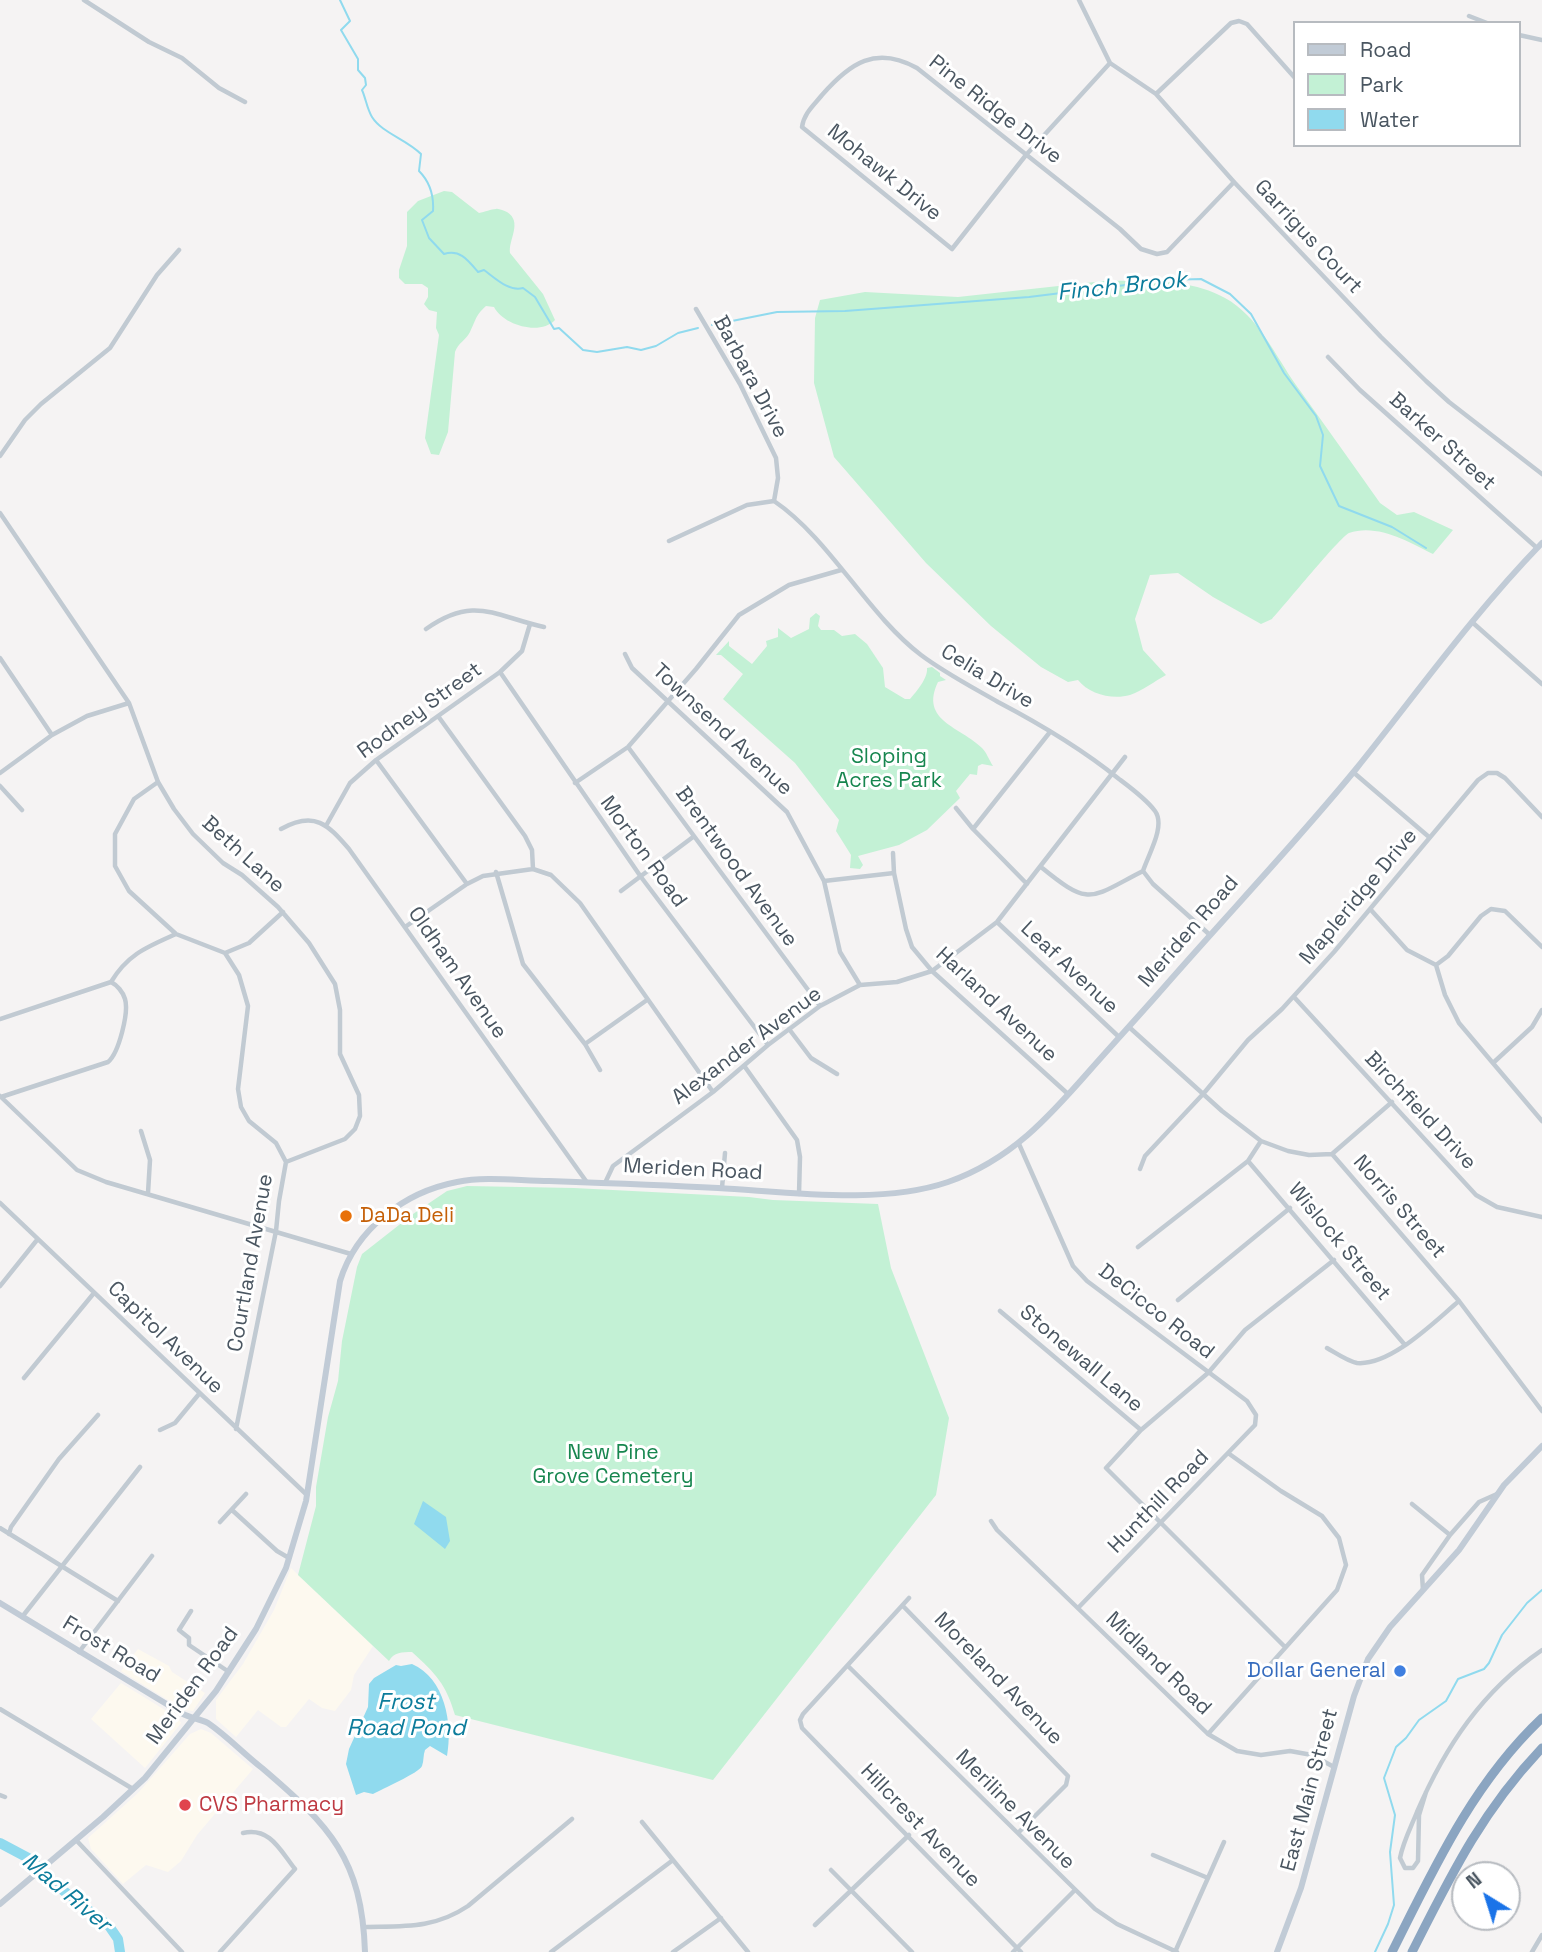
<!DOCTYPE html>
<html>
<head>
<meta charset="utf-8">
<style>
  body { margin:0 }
  #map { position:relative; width:1542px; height:1952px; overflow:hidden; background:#f5f3f3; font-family:"Space Grotesk",sans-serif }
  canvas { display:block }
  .legend { position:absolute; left:1293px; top:21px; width:228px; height:126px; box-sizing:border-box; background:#fff; border:2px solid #b7bbc0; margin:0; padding:9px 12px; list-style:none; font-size:21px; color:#4a5661 }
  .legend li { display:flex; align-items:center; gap:14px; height:35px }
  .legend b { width:35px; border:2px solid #b7bbc0 }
  .north { position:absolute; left:1451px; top:1861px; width:70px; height:70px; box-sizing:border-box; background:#fff; border:2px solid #b7bbc0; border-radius:50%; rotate:322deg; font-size:19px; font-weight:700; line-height:28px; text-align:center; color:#4a5661 }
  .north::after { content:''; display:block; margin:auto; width:24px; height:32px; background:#1a73e8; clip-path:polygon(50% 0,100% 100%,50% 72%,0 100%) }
</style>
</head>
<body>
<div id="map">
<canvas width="1542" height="1952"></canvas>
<ul class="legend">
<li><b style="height:9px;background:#c1cbd6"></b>Road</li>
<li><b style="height:19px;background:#c3f1d5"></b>Park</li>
<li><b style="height:19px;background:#90daee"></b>Water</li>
</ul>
<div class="north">N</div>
</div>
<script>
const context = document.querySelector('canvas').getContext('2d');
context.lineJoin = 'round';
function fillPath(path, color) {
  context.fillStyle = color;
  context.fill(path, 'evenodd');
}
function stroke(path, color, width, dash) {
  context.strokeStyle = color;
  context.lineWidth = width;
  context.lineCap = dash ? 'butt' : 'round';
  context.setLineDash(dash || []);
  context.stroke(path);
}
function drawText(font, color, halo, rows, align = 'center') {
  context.font = font + ' "Space Grotesk",sans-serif';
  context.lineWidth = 6;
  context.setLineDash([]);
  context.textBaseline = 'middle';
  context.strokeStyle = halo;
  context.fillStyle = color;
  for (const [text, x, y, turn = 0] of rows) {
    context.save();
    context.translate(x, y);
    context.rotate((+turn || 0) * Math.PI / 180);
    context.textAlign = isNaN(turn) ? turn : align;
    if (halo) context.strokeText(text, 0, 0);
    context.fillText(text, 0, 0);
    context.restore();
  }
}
const commercial = new Path2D(`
  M291,1568L373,1646L354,1675L351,1690L335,1711L322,1708L309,1699L286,1727H281L258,1710L236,1737L216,1719V1700L243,1664L274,1610Z
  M138,1649L169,1666L172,1672L205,1693L193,1711L184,1710L121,1671Z
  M121,1683L178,1718L181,1723L145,1768L91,1719Z
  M201,1729L211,1733L253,1769L197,1835L181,1861L168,1872L146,1865L123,1884L91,1849L88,1838L138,1793L190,1734Z`);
const green = new Path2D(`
  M444,191L452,192L479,213C485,212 491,209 496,209C498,208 504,211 507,212C523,222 508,240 510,253L543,294L555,320C540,336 503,325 494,307L486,306C475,316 476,320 470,332C466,340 458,343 455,352L448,432L439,455L431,454L425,438L439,335L436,328L437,312L429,310L424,304L428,297V288L422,284H405L399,278V270L407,246V212L418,201Z
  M1104,281C1145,281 1188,278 1225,298C1258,316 1275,355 1296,385C1324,424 1352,463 1380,503L1397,515L1414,512L1453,530L1433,554C1409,542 1377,523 1349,533C1340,537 1284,606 1272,619L1261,624L1213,597L1178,573L1150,575L1135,619L1143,650L1166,675C1155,681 1142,691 1130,695C1112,700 1089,694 1078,680L1068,682L1041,667L991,626L926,563L834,457L814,383L815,318L820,300L865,292L958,297Z
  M816,613L820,616L818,626L821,630H834L842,636L855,634L867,644L883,668L885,687L905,699H910C917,691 928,678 927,668L932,667L940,673V676L946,680L938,682C919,721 961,727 982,748C987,753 989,760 993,766L982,764L978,766L977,775L970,774L956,791L960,798L927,830L899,845L858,856L863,865L860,869L850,868L851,855L836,831L839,820L795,763L723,699L743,674L721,655H716L729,641V646L752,664L767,646L766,641L778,637V628L791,638L809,629L810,618Z
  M467,1186L574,1188L749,1197L773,1200L878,1204L891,1268L949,1418L936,1495L713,1780L455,1715C446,1684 436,1674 412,1652C402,1652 394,1652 389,1661L298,1575L316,1506V1487L328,1417L338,1381L342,1341L357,1267L362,1254L413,1214L447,1191Z`);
const water = new Path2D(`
  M423,1501L446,1517L450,1541L445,1549L414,1524Z
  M412,1664C445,1678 453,1724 447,1756L430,1746L425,1750C423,1755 424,1761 422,1766C419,1773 382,1789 373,1794L364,1792L356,1795L346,1764L349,1749L368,1707L369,1684L374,1678L396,1665L401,1666Z`);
const stream = new Path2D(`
  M340,0L350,21L341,30L358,59V70L365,78L366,85L362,90C366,99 367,109 372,117C382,133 406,139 421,154L419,171C430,182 434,195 433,211L422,220L429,238L444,254C460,249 468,260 478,272L484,270C495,278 509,292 523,288L535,297L554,329L559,328L583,350L597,352L627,347L641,350L656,346L678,333L698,328
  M712,325L777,312L845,311L1029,297L1166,280L1201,279L1230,294L1251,314L1284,373L1316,416L1323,435L1320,466L1339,506L1392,527L1426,548
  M1375,1952L1388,1924L1394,1905L1390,1852L1395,1815L1384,1778L1396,1747L1406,1738L1419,1720L1446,1701L1458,1679L1484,1669L1489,1663L1502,1635L1527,1603L1542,1590`);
const river = new Path2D(`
  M0,1843L32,1860L56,1885L109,1926L118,1939L120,1952`);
const minor = new Path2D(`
  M84,0L149,42L182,58L219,88L245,102
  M1079,0L1110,63L1156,94L1234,182L1381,337L1426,381L1449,402L1542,474
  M1469,16L1487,23
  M1519,35L1542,40
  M1110,63L1026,155L952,249L802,127C804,113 814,105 822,95C850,63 876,45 917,68L1120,229L1141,249L1157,254L1167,252L1234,182
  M1156,94L1231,23L1239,21L1247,24L1295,78
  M696,309L740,384L776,458L778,478L774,501
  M1328,357L1360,390L1537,548
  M0,456L25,420L41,404L110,348L157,275L179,250
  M0,513L129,703L158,782L174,809L193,834L223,863L242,875L278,907L309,943L335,984L340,1010V1054L359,1095L360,1116L355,1129L345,1139L286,1162
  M669,541L747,505L774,501C830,539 867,614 921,655C945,673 972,687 998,702C1040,724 1082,749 1119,779C1131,788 1146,799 1155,811C1166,826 1148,855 1143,871C1090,898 1091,908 1041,867
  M1472,622L1542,684
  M426,629C474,595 494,616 544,627
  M625,654L632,668L787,812L824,881L840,952L860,985
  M0,658L52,735
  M500,672L641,877L768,1045
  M438,716L525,836L532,850L533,869
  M628,747L820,1006
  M376,760L467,884
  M1353,772L1429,837
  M0,773L52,735L87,716L129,703
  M158,782L134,799L115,834V866L129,891L176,934L225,953L239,975L248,1006L238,1089L241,1107L249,1121L276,1143L286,1162L279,1201L276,1231L236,1429
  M575,783L628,747L696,669L739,615L789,585L841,570
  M0,786L22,810
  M956,808L973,829L1027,884
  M327,824L350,783L376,760L500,672L522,651L530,624
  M281,829C315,810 328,825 349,849L586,1181
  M973,829L1050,732
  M893,853L894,873L906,929L912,947L932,971L1068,1094
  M1143,871L1153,884L1210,935
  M496,872L523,964L585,1044L600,1070
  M824,881L894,873
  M621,891L693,837
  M1371,910L1407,950L1436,965
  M997,922L1119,1037
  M405,927L467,884L483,876L533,869L551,875L580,903L713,1092
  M225,953L249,943L283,912
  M1436,965L1445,995L1459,1023L1542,1121
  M1436,965L1448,956L1481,916L1491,909L1505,911L1542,947
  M1294,997L1476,1195L1497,1207L1542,1217
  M0,1019L111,982C128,954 147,947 176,934
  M1129,1027L1222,1111L1261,1141L1288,1151L1309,1155L1332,1154L1459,1301L1542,1411
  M789,1029L811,1058L837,1074
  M585,1044L647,1000
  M1493,1063L1532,1027L1542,1010
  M745,1067L797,1140L800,1157L799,1194
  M0,1096L77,1170L106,1182L351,1254
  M1,1097L108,1062C119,1053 129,1012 125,999C123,992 117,985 111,982
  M141,1131L150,1160L148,1193
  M1019,1144L1073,1266L1087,1281L1247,1401L1256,1415L1255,1425L1078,1608
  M1332,1154L1392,1102
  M1248,1161L1405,1345
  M1140,1169L1145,1156L1204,1093L1248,1040L1282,1009L1334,952L1478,780L1488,773H1497L1505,778L1542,817
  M605,1183L613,1166L713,1092L768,1045L820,1006L860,985L897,982L932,971L997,922L1125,757
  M722,1188L725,1153
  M0,1203L307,1495
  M1138,1247L1248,1161L1261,1141
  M0,1286L37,1240
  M1178,1300L1290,1208
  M1000,1311L1141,1430
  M1327,1348C1336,1353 1347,1361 1357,1363C1391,1366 1435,1321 1459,1301
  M24,1378L94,1293
  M160,1430L175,1423L199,1394
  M1412,1504L1450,1535
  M232,1510L277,1551L289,1558
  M991,1521L997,1530L1208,1734L1237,1751L1261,1755L1290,1751L1312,1755L1334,1767
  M220,1522L246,1494
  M0,1528L118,1601
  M9,1534L11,1527L59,1459L98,1415
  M1423,1590L1422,1575L1450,1535L1479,1502L1497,1494
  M909,1598L803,1714L800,1720L802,1728L1021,1952
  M903,1606L1068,1776L1066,1785L1018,1833
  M191,1611L179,1630L189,1638V1645L229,1672
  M22,1617L140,1467
  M1285,1647L1106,1468L1141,1430L1208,1373L1245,1330L1334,1260
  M79,1652L152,1556
  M848,1666L1095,1909L1117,1924L1177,1952
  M0,1709L133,1789
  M1208,1734L1337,1590L1346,1565L1339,1538L1322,1516L1281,1491L1228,1453
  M1426,1792L1419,1815L1418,1861L1413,1868H1405L1400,1858C1403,1842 1411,1827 1417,1812C1445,1747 1482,1691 1542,1650
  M0,1795L5,1797
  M642,1822L748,1952
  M76,1840L182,1952
  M1153,1855L1208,1878
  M831,1870L912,1952
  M815,1925L909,1835
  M364,1927C403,1926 434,1929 468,1906L572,1819
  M220,1952L295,1869C280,1850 270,1827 243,1833
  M551,1952L673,1860
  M673,1952L721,1918
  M1013,1952L1074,1891
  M1175,1952L1224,1842
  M1532,1952L1542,1935`);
const secondary = new Path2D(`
  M0,1603L183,1714C191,1718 200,1719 208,1723C227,1736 244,1754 262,1768C330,1826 362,1859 365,1952
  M0,1904L103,1817L145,1778L216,1691L256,1629L286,1568L306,1501L340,1281C356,1229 404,1192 457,1182C486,1176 520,1181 549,1181C606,1183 662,1185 718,1188C789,1192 881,1205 948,1182C1011,1160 1049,1117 1091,1069C1113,1044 1136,1019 1158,994C1223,919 1293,846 1356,769C1417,693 1474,613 1542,543
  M1277,1952L1301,1888L1354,1696L1368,1659L1390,1627L1459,1550L1504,1485L1542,1446`);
const motorway = new Path2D(`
  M1392,1952C1434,1868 1473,1783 1542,1718
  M1412,1952C1451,1875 1482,1811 1542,1748`);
const markers = [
  [346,1216,7,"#e8710a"],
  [1400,1671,7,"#3f7fe0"],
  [185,1805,7,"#e0444e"]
];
const streetNames = [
  ["Pine Ridge Drive",995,110,38],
  ["Mohawk Drive",884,173,39],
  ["Garrigus Court",1308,237,47],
  ["Barbara Drive",750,377,62],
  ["Barker Street",1442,442,42],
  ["Celia Drive",987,677,31],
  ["Rodney Street",420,711,-36],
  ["Townsend Avenue",722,730,43],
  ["Morton Road",643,852,54],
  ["Beth Lane",243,855,42],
  ["Brentwood Avenue",736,867,54],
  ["Mapleridge Drive",1359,897,-50],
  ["Meriden Road",1189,932,-49],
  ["Leaf Avenue",1069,968,43],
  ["Oldham Avenue",457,973,55],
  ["Harland Avenue",996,1005,43],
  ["Alexander Avenue",747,1046,-37],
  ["Birchfield Drive",1420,1111,47],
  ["Meriden Road",693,1170,3],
  ["Norris Street",1399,1207,49],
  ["Wislock Street",1339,1242,50],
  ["Courtland Avenue",251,1263,-80],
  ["DeCicco Road",1156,1312,38],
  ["Capitol Avenue",165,1338,44],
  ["Stonewall Lane",1081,1359,40],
  ["Hunthill Road",1159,1502,-46],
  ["Frost Road",111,1650,31],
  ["Midland Road",1158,1664,44],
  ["Moreland Avenue",998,1679,46],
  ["Meriden Road",193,1686,-54],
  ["East Main Street",1310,1790,-75],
  ["Meriline Avenue",1015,1810,45],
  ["Hillcrest Avenue",920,1826,46]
];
const parkNames = [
  ["Sloping",889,757],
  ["Acres Park",889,781],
  ["New Pine",613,1453],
  ["Grove Cemetery",613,1477]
];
const foodNames = [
  ["DaDa Deli",360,1216]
];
const shopNames = [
  ["Dollar General",1386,1671]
];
const healthNames = [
  ["CVS Pharmacy",199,1805]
];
const waterNames = [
  ["Finch Brook",1122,287,-6],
  ["Frost",406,1703],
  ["Road Pond",406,1729],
  ["Mad River",66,1893,40]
];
fillPath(commercial, '#fdf9ef');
fillPath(green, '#c3f1d5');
fillPath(water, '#90daee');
stroke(stream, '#90daee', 2);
stroke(river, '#90daee', 10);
stroke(minor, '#c1cad2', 4.5);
stroke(secondary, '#c1cbd6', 6);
stroke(motorway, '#8ba5c1', 9);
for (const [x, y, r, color] of markers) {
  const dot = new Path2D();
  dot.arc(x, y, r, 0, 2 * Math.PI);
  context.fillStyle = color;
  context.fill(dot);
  stroke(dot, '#fff', 2.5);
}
drawText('21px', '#4a5661', '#fff', streetNames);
drawText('21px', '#17864f', '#fff', parkNames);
drawText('21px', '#c56008', '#fff', foodNames, 'left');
drawText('21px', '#366cbe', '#fff', shopNames, 'right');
drawText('21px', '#be3a42', '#fff', healthNames, 'left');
drawText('italic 23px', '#0c7c9b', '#fff', waterNames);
</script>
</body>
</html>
